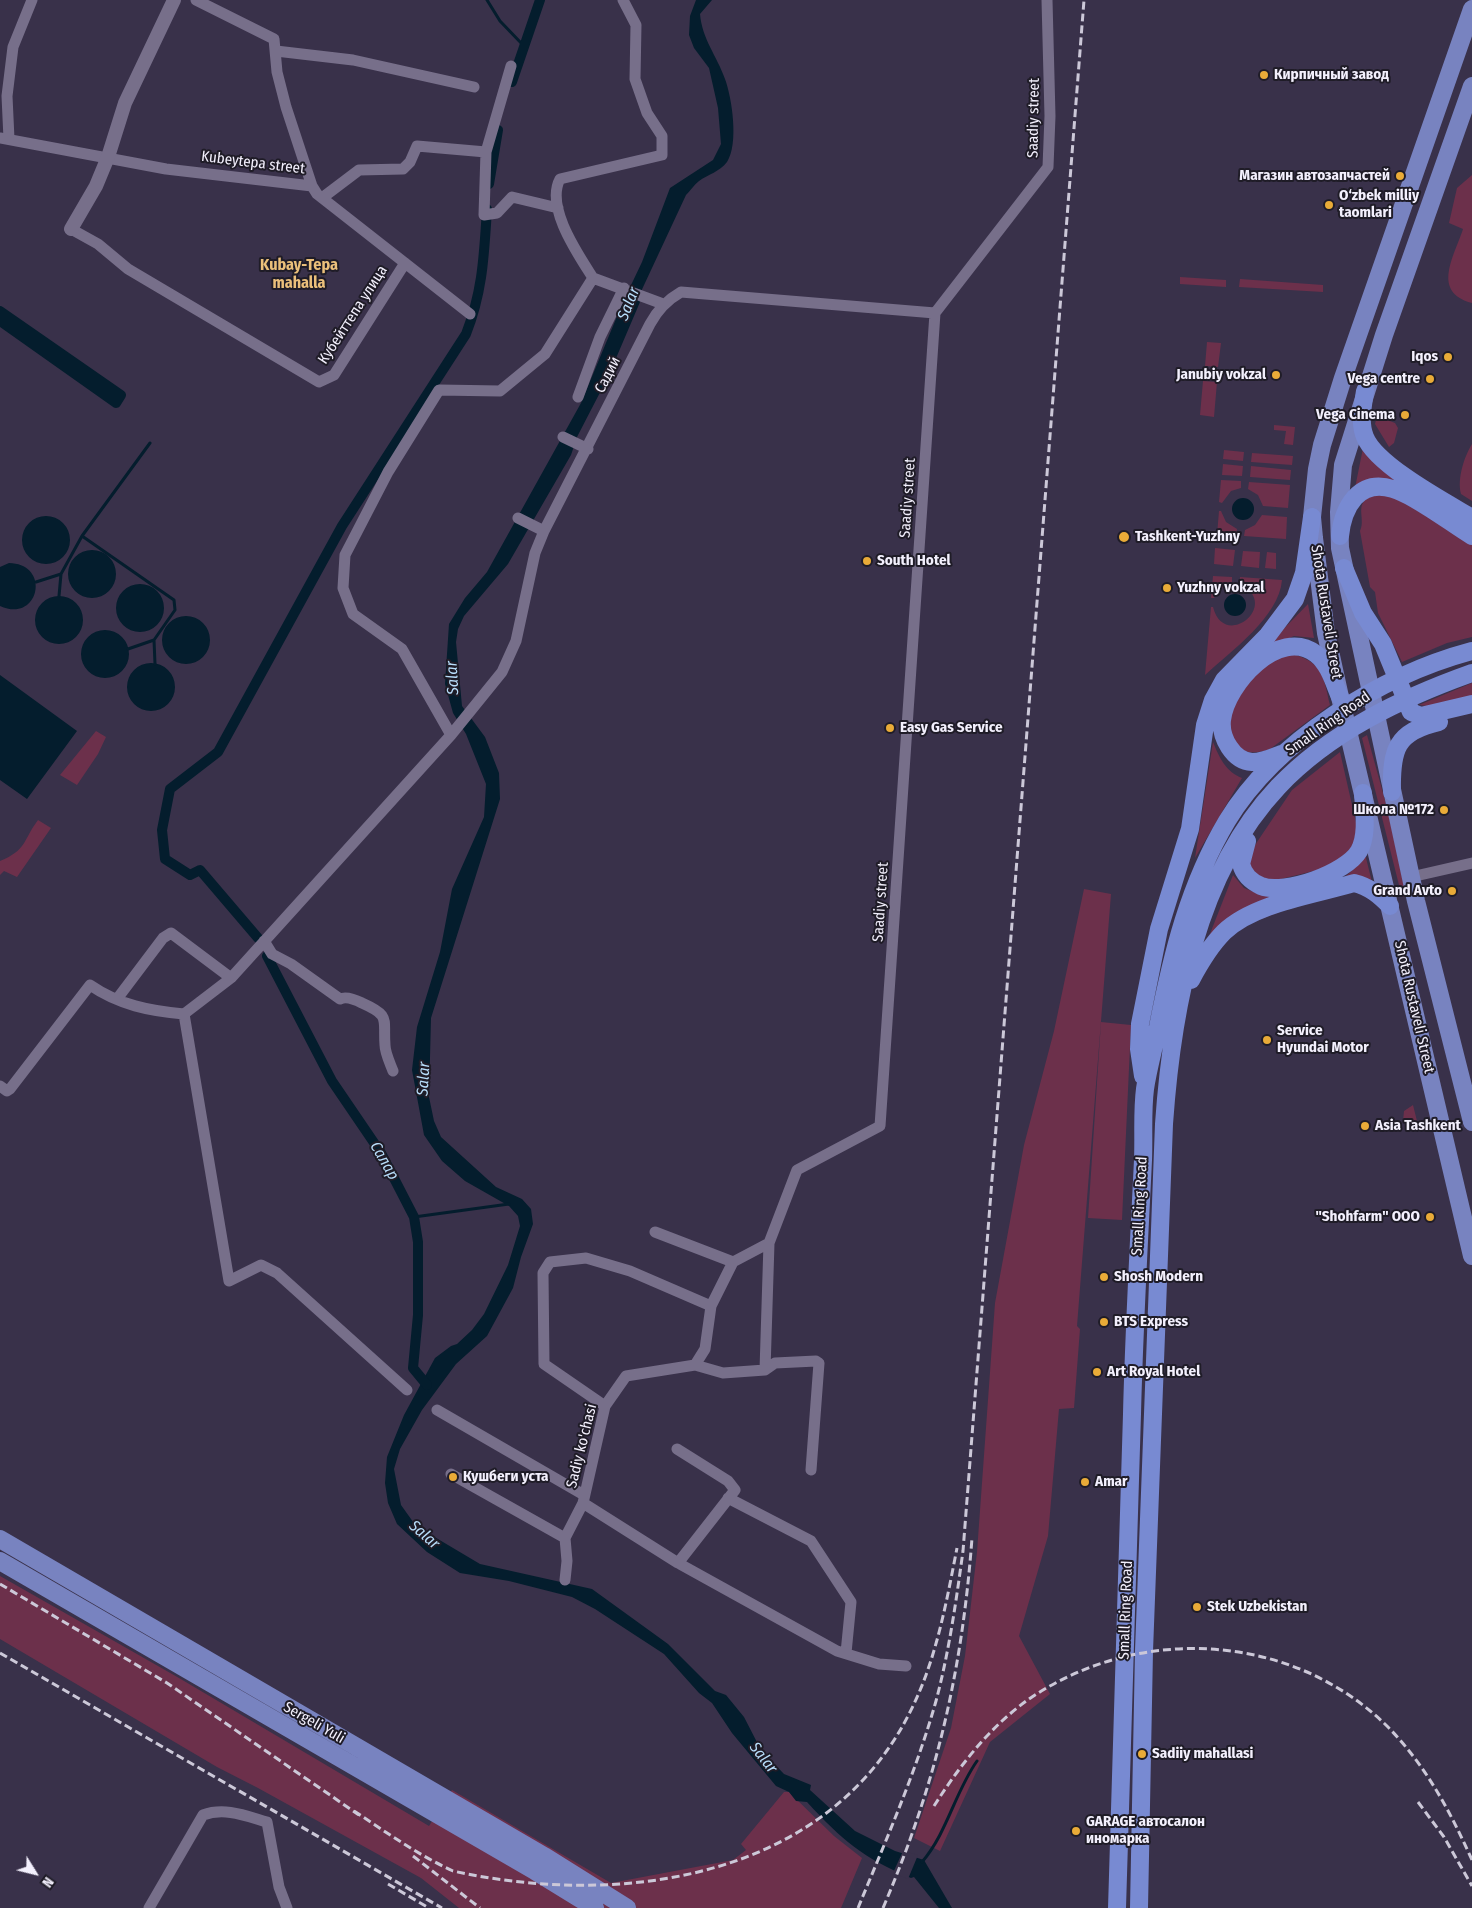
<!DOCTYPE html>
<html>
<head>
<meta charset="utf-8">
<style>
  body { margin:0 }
  #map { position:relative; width:1472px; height:1908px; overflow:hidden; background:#39314a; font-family:"Fira Sans Condensed",sans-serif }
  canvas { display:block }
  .north { position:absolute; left:10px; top:1848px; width:50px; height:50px; -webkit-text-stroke:4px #1f1c27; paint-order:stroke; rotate:126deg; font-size:14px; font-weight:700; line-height:20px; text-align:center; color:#f3f0fd }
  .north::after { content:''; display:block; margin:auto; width:18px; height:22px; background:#f3f0fd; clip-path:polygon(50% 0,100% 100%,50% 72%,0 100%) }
</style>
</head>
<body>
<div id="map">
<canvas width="1472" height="1908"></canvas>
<div class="north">N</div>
</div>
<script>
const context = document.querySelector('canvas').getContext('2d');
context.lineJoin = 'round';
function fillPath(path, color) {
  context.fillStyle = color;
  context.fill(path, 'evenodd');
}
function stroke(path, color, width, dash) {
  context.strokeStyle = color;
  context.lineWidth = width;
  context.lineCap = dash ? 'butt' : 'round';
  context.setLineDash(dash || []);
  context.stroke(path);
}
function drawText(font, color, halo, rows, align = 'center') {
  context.font = font + ' "Fira Sans Condensed",sans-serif';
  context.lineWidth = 4;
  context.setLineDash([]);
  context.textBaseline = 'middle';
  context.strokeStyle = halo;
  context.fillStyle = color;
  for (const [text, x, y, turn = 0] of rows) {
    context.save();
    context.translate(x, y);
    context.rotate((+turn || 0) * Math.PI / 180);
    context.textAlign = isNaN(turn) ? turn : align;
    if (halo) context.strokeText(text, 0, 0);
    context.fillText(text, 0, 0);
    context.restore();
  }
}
const green = new Path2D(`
  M1472,175V303C1431,292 1454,257 1463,229L1449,223L1457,188Z
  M1180,277L1226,280V287L1180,284Z
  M1240,279L1323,285V292L1239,287Z
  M1207,342L1221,343L1218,367L1205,366Z
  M1203,381L1217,382L1214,417L1200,415Z
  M1377,416L1395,423L1398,428L1394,443L1389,447L1375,424Z
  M1274,425L1295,427L1293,445L1284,444L1286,431L1274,430Z
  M1472,444V501L1461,494C1457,479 1464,457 1472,444Z
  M1363,448L1404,483L1355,488Z
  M1224,450L1244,452L1243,461L1223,459Z
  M1252,453L1293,456L1292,465L1251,462Z
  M1223,464L1243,466L1242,476L1222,475Z
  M1251,466L1291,470L1290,480L1250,477Z
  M1221,480L1241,481V488L1231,491L1222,503L1219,502Z
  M1249,482L1290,485L1288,508L1263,506L1258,495L1248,489Z
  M1379,494L1394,496L1472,544V637L1447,643L1402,662L1378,613L1375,592L1370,587L1360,531C1367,517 1350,500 1379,494Z
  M1219,511H1221L1226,522L1237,529L1236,536L1217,535Z
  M1262,515L1287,517L1286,539L1244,536L1245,530L1255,525Z
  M1215,548L1235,550L1233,566L1214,564Z
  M1243,551L1260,552L1259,568L1241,566Z
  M1267,552L1276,553V569L1265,568Z
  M1213,576L1232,577V584L1219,589L1214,598H1211Z
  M1240,577L1282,580C1279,617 1231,651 1205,675L1211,607H1213C1224,651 1282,605 1240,584Z
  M1308,604L1314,638L1294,636L1265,648Z
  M1296,655C1324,664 1324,680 1330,705L1270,749C1249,757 1230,751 1229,726C1227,704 1261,663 1281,656C1285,655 1292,655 1296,655Z
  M1472,683V696L1435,707L1419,705Z
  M96,731L106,737L98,754L77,785L60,775Z
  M1367,735L1388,811L1406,896L1402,897L1362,738Z
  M1213,742C1219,757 1226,772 1242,778L1195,858Z
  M1340,752L1357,827L1353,846L1334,866L1281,879L1270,880L1258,876L1249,865L1252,851L1257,842L1292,790Z
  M38,820L51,828L17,877L4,871L0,875V861C27,850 23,840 38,820Z
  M1365,854L1372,882L1364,880L1208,939L1233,875L1244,888L1259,894L1345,877L1360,863Z
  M1084,889L1111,894L1077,1326L1080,1329L1074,1408L1059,1409L1048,1536L1019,1636L1050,1694L990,1742L940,1851L914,1838L951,1728L965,1656L977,1552L995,1303L1024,1145L1054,1031Z
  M1101,1022L1131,1025L1122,1220L1088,1218Z
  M1413,1105L1419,1129H1408L1403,1121L1404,1111Z
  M0,1576L179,1678L429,1826L452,1790L611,1883L733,1860L746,1850L741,1844L784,1792H789L834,1836L862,1858L841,1908H459L421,1878L258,1788L217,1767L0,1639Z`);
const water = new Path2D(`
  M696,0H712L700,14C702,39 717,56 725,79C732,98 739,144 727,162C719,172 709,174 699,181C694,185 690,191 686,195L638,298L640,302L608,377L577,437L571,455L508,564L464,616L458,629L456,642L462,706L485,737L499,773L500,799L431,1018L429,1097L434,1121L441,1137L496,1187L522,1199L531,1209L533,1224L521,1257L513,1288L487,1336L456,1364L422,1410L400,1449L394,1469L401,1505L416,1526L480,1564L592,1589L668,1644L715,1691L726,1695L744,1717L761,1750L784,1774L811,1785L810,1790L855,1831L895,1851L924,1860L952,1908H939L914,1877L911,1878C863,1858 842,1840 807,1802L796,1801L789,1792L776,1786L732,1733L712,1703L699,1693L664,1654L595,1609L572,1597L509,1581L460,1573L427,1552L397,1524L388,1503L385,1483L387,1457L404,1415L435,1358L451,1346L457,1344L472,1330L484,1314L508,1265L520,1226L518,1216L509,1206L465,1181L442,1161L424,1135L412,1070L417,1027L440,952L452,889L484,817L486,784L466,734L453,713L445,684L449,624L465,598L487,572L581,403L623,302L642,262L670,188L713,160L721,144L718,108L709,68L694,48L689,35L690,16Z
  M1232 509a11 11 0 1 1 22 0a11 11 0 1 1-22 0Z
  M22 540a24 24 0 1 1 48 0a24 24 0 1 1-48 0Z
  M68 574a24 24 0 1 1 48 0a24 24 0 1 1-48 0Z
  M9,563C52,564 39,624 0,606V567Z
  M116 608a24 24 0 1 1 48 0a24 24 0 1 1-48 0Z
  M1224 605a11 11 0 1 1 22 0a11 11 0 1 1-22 0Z
  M35 620a24 24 0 1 1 48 0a24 24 0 1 1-48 0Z
  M162 640a24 24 0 1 1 48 0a24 24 0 1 1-48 0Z
  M81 654a24 24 0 1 1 48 0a24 24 0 1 1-48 0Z
  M127 687a24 24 0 1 1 48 0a24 24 0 1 1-48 0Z
  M0,675L77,731L27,799L0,780Z`);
const pier = new Path2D(`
  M903,1851L918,1855L908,1879L893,1873Z`);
const stream = new Path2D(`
  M487,0L500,21L523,45
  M82,536L174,600L175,610L154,640L155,664
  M36,582L61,574
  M59,596L61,574L82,536L150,443
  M128,649L154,640
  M414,1217L509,1204
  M922,1862C947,1833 955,1792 977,1761`);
const canal = new Path2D(`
  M512,82L540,0
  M489,184L498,130
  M0,311L121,395L116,403L0,321
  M258,938L200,870L190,875L165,859L162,830L170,789L218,752L342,526L466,334C483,291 484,254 487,209
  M267,956L332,1081L381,1153L414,1217L418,1242V1315L413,1368L427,1385`);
const minor = new Path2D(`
  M196,0L274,39L277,72L286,107L312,186
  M276,51L353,60L474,87
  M511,66L486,152L484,215L497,213L512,197L558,208
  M0,138L166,169L312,186L317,194L470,314
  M9,139L7,96L13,47L32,0
  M322,198L359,170L403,169L410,162L417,146L486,152
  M71,229L98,244L128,269L319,382L334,375L405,263
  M593,278L663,304
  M578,397L600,337L624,288
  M563,437L588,449
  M518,518L544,531
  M451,735L402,649L353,614L343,588L345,555L388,472L439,390L500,391L545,354L593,278C578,254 545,207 560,179L662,155V136L647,113L635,79L636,25L623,0
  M1411,877L1472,863
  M264,941L272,954L291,964L340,999C346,996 356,1000 362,1003C391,1016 383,1018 385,1045C385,1053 390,1063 393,1071
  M117,999L163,938L171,933L231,978
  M184,1014L229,1281L261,1265L277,1273L407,1390
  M0,1086L7,1091L10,1089L90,985C119,1005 150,1011 184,1014L231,978L451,735L502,672L516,641L535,553L544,531L650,324C658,309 667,300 681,292L935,313
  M655,1232L733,1262
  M695,1365L723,1373L765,1370L775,1363L816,1361L819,1363L811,1470
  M765,1370L769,1243
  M605,1406L544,1364L543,1273L550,1262L586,1258L630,1271L711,1306
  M437,1410L584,1495
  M677,1449L728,1481L735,1490L678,1563
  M451,1474L565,1538
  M728,1498L811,1541L851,1602L846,1653
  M583,1503L678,1563L837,1651L879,1664L906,1666
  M565,1580L567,1561L565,1538L583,1503L605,1406L626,1376L695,1365L705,1349L711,1306L733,1262L769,1243L797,1170L880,1126L935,313L1048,167L1050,116L1047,0
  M149,1908L203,1815C225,1807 246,1816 267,1822L279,1887L287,1908`);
const tertiary = new Path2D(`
  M71,229L96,186L108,157L125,103L174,0`);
const primary = new Path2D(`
  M1472,9L1343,378L1322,445L1317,469L1312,517L1314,538L1326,633L1340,697L1472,1256
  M1472,86L1384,335L1343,465L1339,512L1340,548L1416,901L1472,1122
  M0,1539L544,1856L627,1908
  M0,1561L535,1871L595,1908`);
const trunk = new Path2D(`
  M1365,391C1363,406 1359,423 1365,437C1376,465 1445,502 1472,518
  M1340,536C1343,507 1359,478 1393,489C1413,494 1452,524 1472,536
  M1344,568L1363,613L1383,644L1411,712L1421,716L1472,704
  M1281,754C1271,758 1262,762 1252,762C1233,761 1220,737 1222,720C1226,684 1279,626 1316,654C1329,664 1334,683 1340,697
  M1392,792C1391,749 1396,732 1439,722
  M1247,841L1241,864C1244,875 1250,881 1261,886C1285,895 1346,873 1359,851C1368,835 1364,811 1363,793
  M1191,980C1200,963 1210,946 1224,932C1254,903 1315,895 1354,883C1370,887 1379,895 1390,906
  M1143,1076L1139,1049L1140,1024L1159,929L1190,829L1205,725L1213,700L1224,680L1268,635L1295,599L1304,573L1312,517
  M1117,1908C1122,1743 1126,1578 1132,1414C1134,1329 1139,1244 1143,1160C1144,1136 1142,1112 1145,1089C1148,1068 1154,1048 1158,1027C1172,954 1189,885 1227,821C1276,740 1382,675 1472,651
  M1139,1908L1144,1651L1164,1124C1172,1009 1196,874 1278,787C1330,732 1402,698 1472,673`);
const rail = new Path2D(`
  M0,1584L167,1683L359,1815
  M0,1653L442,1908
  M1418,1802L1444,1837L1472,1886
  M934,1806C960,1765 992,1724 1032,1697C1142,1624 1293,1633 1388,1727C1426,1766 1450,1811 1472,1860
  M354,1811C386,1832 418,1855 453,1871C621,1908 825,1879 909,1714C936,1662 946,1604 957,1548
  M413,1856L480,1908
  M388,1884L429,1908
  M858,1908C886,1840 916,1772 936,1701C949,1652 956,1602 963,1551L1084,0
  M883,1908C936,1784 962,1673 972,1538`);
const markers = [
  [1264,75,5,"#e9ab38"],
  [1400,176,5,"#e9ab38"],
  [1329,205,5,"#e9ab38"],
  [1448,357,5,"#e9ab38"],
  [1276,375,5,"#e9ab38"],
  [1430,379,5,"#e9ab38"],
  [1405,415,5,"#e9ab38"],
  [1124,537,6,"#e9ab38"],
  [867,561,5,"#e9ab38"],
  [1167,588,5,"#e9ab38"],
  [890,728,5,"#e9ab38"],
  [1444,810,5,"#e9ab38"],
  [1452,891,5,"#e9ab38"],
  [1267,1040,5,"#e9ab38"],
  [1365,1126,5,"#e9ab38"],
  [1430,1217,5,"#e9ab38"],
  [1104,1277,5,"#e9ab38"],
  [1104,1322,5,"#e9ab38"],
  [1097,1372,5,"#e9ab38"],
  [453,1477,5,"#e9ab38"],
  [1085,1482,5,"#e9ab38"],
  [1197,1607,5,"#e9ab38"],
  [1142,1754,5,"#e9ab38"],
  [1076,1831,5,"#e9ab38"]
];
const poiNames = [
  ["Кирпичный завод",1274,75],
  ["Магазин автозапчастей",1390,176,"right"],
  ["O‘zbek milliy",1339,196],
  ["taomlari",1339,213],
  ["Iqos",1438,357,"right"],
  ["Janubiy vokzal",1266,375,"right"],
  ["Vega centre",1420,379,"right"],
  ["Vega Cinema",1395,415,"right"],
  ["Tashkent-Yuzhny",1135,537],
  ["South Hotel",877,561],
  ["Yuzhny vokzal",1177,588],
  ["Easy Gas Service",900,728],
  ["Школа №172",1434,810,"right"],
  ["Grand Avto",1442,891,"right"],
  ["Service",1277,1031],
  ["Hyundai Motor",1277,1048],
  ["Asia Tashkent",1375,1126],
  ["\"Shohfarm\" OOO",1420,1217,"right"],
  ["Shosh Modern",1114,1277],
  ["BTS Express",1114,1322],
  ["Art Royal Hotel",1107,1372],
  ["Кушбеги уста",463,1477],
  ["Amar",1095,1482],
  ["Stek Uzbekistan",1207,1607],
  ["Sadiiy mahallasi",1152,1754],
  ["GARAGE автосалон",1086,1822],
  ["иномарка",1086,1839]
];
const streetNames = [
  ["Saadiy street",1034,118,-89],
  ["Kubeytepa street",253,163,7],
  ["Кубейттепа улица",353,315,-57],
  ["Садий",608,375,-63],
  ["Saadiy street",908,498,-86],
  ["Shota Rustaveli Street",1326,612,81],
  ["Small Ring Road",1328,724,-35],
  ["Saadiy street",881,902,-86],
  ["Shota Rustaveli Street",1414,1007,77],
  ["Small Ring Road",1140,1206,-87],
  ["Sadiy ko'chasi",582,1446,-76],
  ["Small Ring Road",1126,1610,-88],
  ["Sergeli Yuli",314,1723,30]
];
const neighbourhoodNames = [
  ["Kubay-Tepa",299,266],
  ["mahalla",299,284]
];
const waterNames = [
  ["Salar",629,304,-68],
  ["Salar",453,678,-93],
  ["Salar",424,1079,-87],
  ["Салар",384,1161,60],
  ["Salar",424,1535,41],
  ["Salar",763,1758,52]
];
fillPath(green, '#6c304b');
fillPath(water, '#041d2d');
fillPath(pier, '#39314a');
stroke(stream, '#041d2d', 3);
stroke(canal, '#041d2d', 10);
stroke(minor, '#776f8a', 11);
stroke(tertiary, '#776f8a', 14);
stroke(primary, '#7883c0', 18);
stroke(trunk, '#788ad2', 18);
stroke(rail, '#ccc8d8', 3, [8, 4]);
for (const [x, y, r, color] of markers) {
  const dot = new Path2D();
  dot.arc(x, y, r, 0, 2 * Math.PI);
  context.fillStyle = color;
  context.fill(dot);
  stroke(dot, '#1f1c27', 2);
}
drawText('bold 15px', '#f3f0fd', '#1f1c27', poiNames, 'left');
drawText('15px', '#f3f0fd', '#1f1c27', streetNames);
drawText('bold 16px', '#ebc07b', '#1f1c27', neighbourhoodNames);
drawText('italic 16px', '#b7ddfa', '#1f1c27', waterNames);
</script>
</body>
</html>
